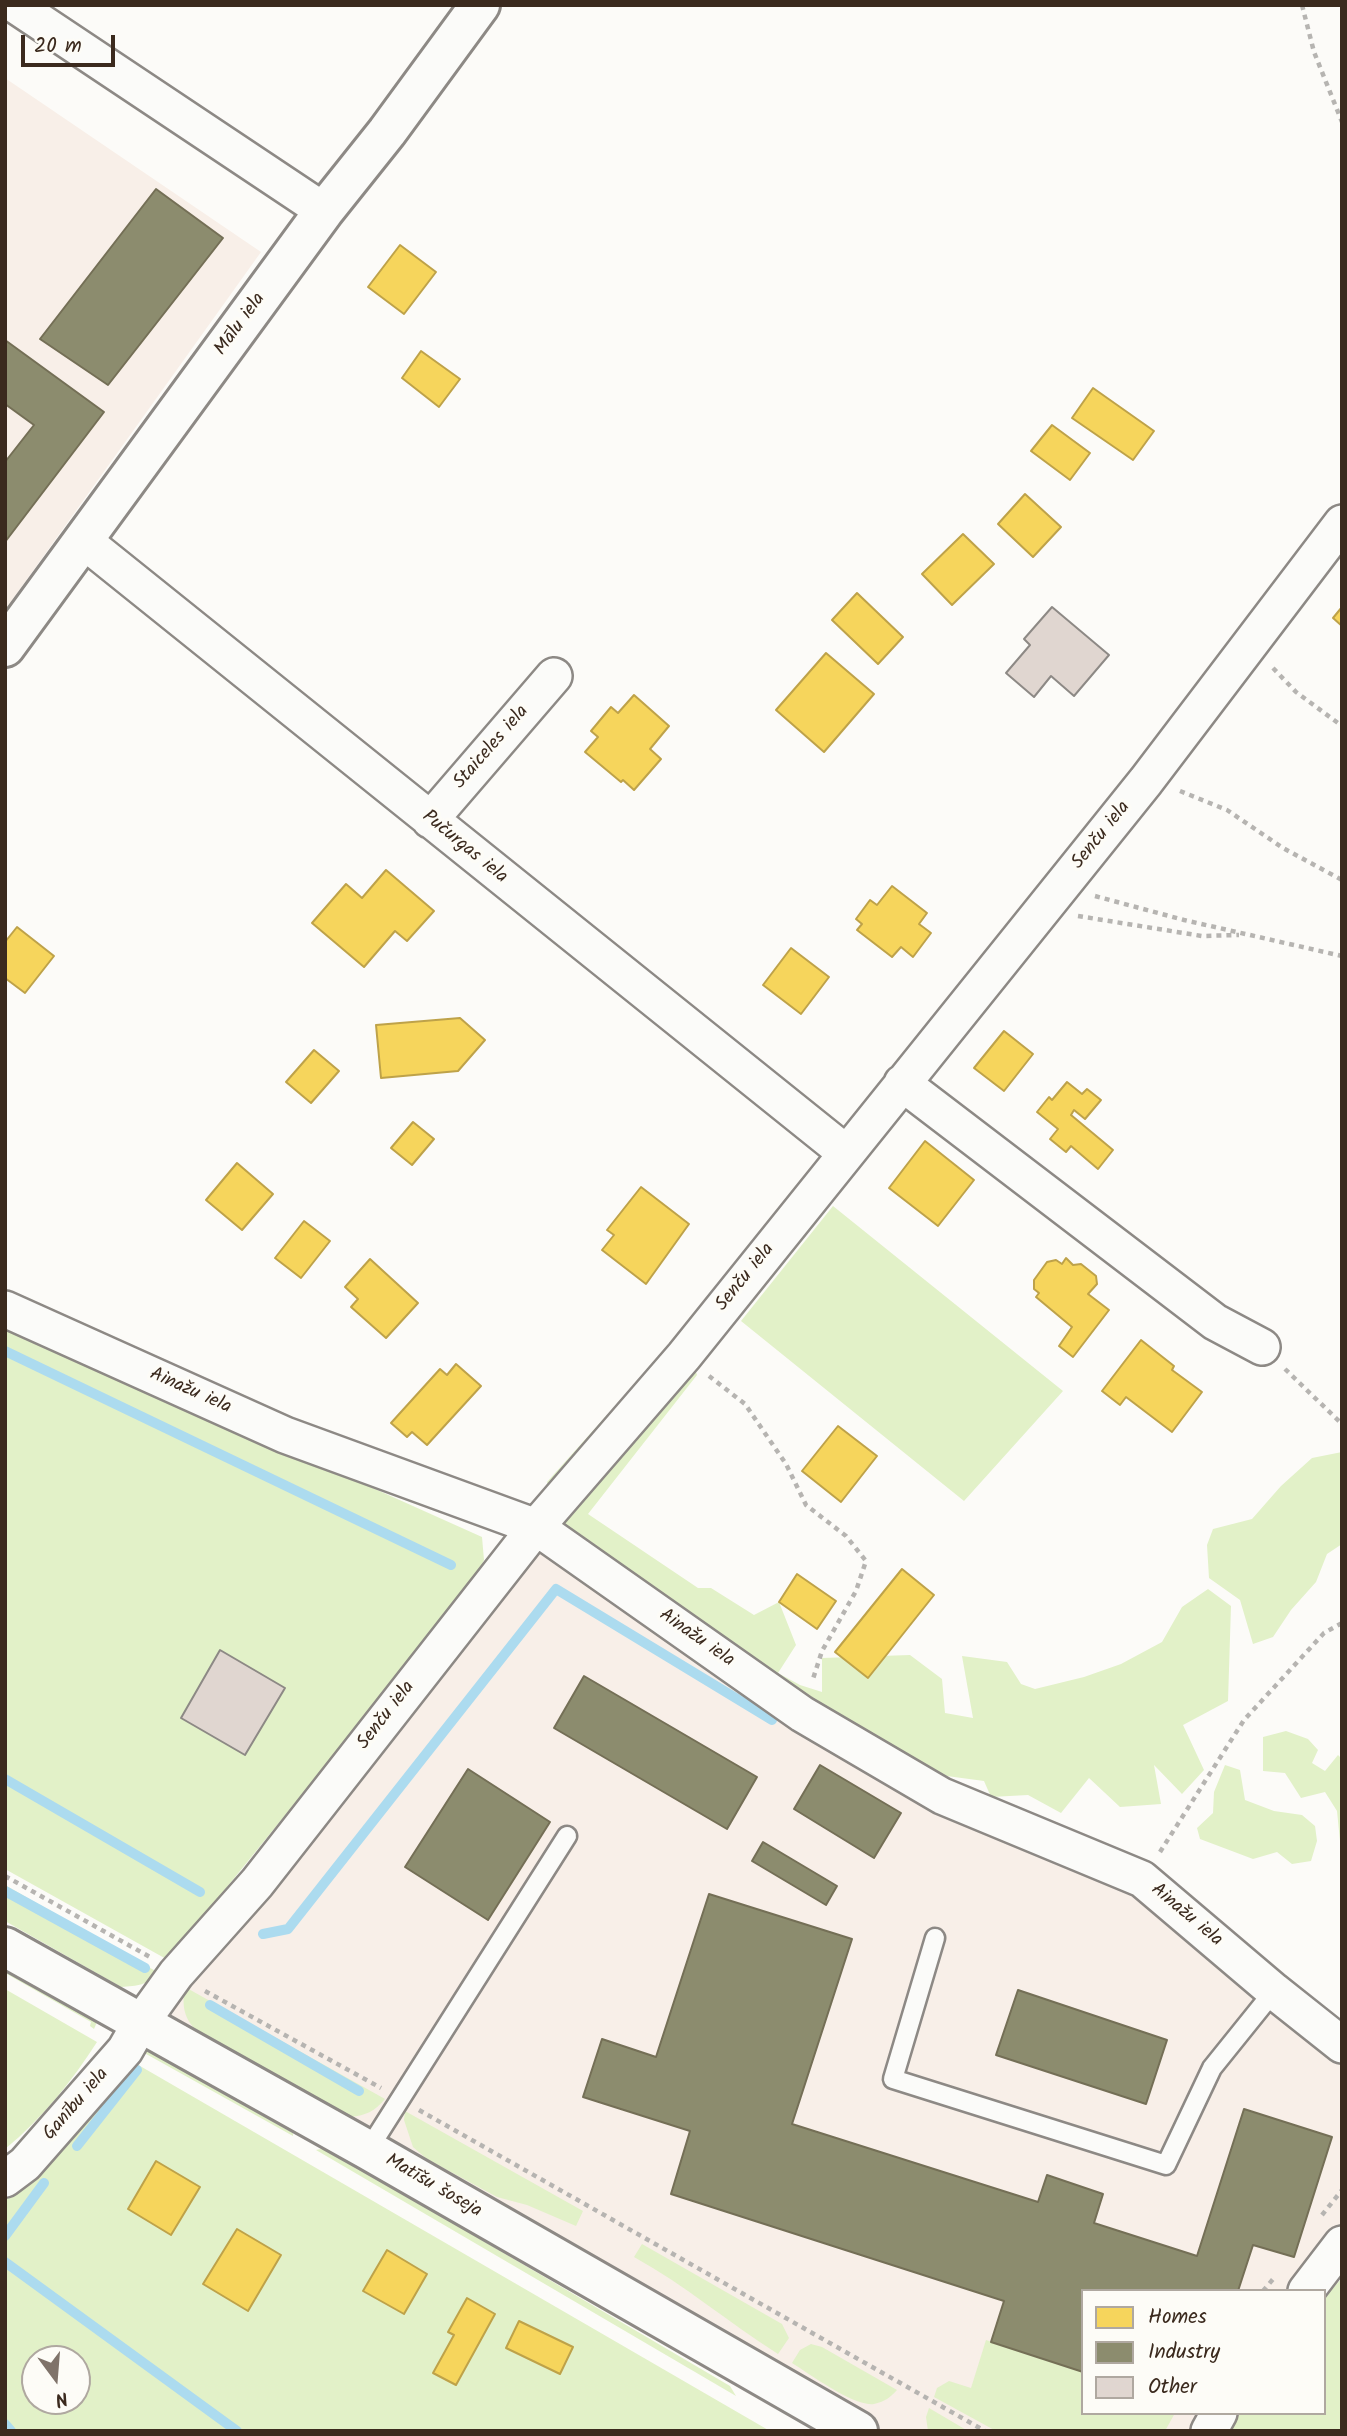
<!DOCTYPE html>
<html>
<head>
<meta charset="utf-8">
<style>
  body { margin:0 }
  #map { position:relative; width:1347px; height:2436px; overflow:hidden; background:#fcfbf8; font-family:Kalam,sans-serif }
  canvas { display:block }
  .frame { position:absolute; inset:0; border:7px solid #3b2a1e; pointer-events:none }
  .legend { position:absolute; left:1081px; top:2289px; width:245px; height:126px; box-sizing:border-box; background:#fdfcf7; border:2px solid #afa8a0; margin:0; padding:9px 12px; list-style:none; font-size:21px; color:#3b2a1e }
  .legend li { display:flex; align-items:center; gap:14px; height:35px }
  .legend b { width:35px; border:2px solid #afa8a0 }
  .north { position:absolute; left:21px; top:2345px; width:70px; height:70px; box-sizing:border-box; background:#fdfcf7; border:2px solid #afa8a0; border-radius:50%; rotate:164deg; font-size:19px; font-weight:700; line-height:28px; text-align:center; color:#3b2a1e }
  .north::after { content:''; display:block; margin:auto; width:24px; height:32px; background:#7f736a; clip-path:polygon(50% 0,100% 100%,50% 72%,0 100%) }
  .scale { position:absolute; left:21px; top:35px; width:94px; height:32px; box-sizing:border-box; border:4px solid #3b2a1e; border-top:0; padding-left:9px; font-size:21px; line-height:24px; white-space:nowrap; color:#3b2a1e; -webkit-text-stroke:5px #fdfcf7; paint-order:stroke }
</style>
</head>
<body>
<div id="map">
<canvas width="1347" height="2436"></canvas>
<div class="frame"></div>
<ul class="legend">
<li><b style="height:19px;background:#f6d55c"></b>Homes</li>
<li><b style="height:19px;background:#8c8c6e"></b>Industry</li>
<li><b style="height:19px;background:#e0d6d0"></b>Other</li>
</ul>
<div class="north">N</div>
<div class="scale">20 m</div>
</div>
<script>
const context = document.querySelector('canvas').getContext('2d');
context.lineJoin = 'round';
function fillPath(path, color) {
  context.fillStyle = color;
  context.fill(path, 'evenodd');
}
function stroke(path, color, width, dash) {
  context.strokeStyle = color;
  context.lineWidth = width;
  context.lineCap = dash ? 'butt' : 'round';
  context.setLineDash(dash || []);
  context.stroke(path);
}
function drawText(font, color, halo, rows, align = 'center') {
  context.font = font + ' Kalam,sans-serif';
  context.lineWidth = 7;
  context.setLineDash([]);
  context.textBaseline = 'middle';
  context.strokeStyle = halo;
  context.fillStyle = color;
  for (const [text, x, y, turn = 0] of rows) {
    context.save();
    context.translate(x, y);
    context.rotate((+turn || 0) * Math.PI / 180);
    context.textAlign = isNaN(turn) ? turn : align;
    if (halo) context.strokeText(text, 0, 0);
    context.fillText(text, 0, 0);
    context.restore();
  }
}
const built = new Path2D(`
  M5,78L261,252L5,610Z
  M536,1527L802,1714L1142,1879L1342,2045V2244L1306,2291H1083V2413H1219L1209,2431H858L140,2024Z`);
const green = new Path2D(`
  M833,1206L1063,1391L964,1501L741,1321Z
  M5,1323L482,1537L484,1560L476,1579L168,1960L5,1869Z
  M692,1359L697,1375L588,1514L698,1588H711L754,1615L779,1602L796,1645L778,1673L800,1685L822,1692V1658L910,1655L942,1679L945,1713L973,1718L962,1656L1007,1662L1021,1684L1035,1689L1084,1677L1121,1664L1162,1642L1182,1607L1208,1589L1231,1606L1228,1701L1183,1725L1204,1770L1182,1794L1154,1765L1161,1804L1120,1807L1089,1778L1061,1813L1028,1795L991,1797L984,1781L932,1774L567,1556L547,1482L607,1415L651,1416Z
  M1342,1452V1544L1327,1554L1316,1582L1291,1610L1273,1637L1253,1644L1240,1600L1209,1578L1207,1545L1213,1529L1252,1519L1281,1486L1312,1458Z
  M1286,1731L1308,1739L1318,1750L1312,1763L1325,1771L1338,1755L1342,1759V1861L1337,1811L1325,1792L1301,1798L1285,1773L1263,1771V1737Z
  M1225,1765L1240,1770L1245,1800L1274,1811L1302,1815L1315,1826L1317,1841L1311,1861L1292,1864L1277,1852L1253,1859L1200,1839L1197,1828L1213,1813L1214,1792Z
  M5,1885L159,1973C147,1985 138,1986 121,1987L5,1921Z
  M5,1968L95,2019L97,2022L94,2029L90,2026L91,2022L5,1973Z
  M185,1987L385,2099C374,2112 366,2115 351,2117L196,2030C183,2017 182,2004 185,1987Z
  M5,1989L97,2042C72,2081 42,2119 5,2149Z
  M144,2049L293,2133V2136L139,2050Z
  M128,2059L770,2431H5V2187ZM35,2359H77V2401H35Z
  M405,2111L583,2211L576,2226L527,2205L497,2197L427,2159L413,2147L404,2120Z
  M325,2148L730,2386L736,2396L316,2150Z
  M642,2244L782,2324L789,2338L778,2354C729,2323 685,2285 634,2257Z
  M1342,2278V2431H1230L1240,2413H1324V2298Z
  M986,2340L1083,2372V2413H1175L1165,2431H996L934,2397L937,2388L949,2381L971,2388Z
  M811,2344L822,2347L897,2390C891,2397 884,2402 874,2404C854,2407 810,2374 792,2363L800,2350Z
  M929,2408L968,2431H928L926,2417Z`);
const homes = new Path2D(`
  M400,245L436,272L404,314L368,287Z
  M421,351L460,379L439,407L402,378Z
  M1093,388L1154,431L1133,460L1072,418Z
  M1052,425L1090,453L1070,480L1031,451Z
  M1025,494L1061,527L1033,557L998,524Z
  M963,534L994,564L952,605L922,574Z
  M857,593L903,637L878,664L832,620Z
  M1342,607V626L1333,618Z
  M826,653L874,694L824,752L776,710Z
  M634,695L669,726L650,749L661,759L634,790L623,780L621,782L585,752L598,737L591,731L611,707L618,713Z
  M386,870L434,911L407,941L395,931L364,967L312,923L346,884L362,898Z
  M892,886L927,913L919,924L931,933L913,957L901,947L892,957L857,930L862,924L856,919L870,900L877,905Z
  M17,927L54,956L25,993L5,978V942Z
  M791,948L829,977L801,1014L763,985Z
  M460,1018L485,1040L458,1071L381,1078L376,1025Z
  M1004,1031L1033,1054L1004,1091L974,1068Z
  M314,1050L339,1071L311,1103L286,1082Z
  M1067,1082L1082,1094L1087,1089L1101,1100L1085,1119L1074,1110L1071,1115L1113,1150L1098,1169L1071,1146L1066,1152L1050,1139L1058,1129L1037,1112L1049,1097L1052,1100Z
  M413,1122L434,1139L412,1165L391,1148Z
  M925,1141L974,1180L938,1226L889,1188Z
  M237,1163L273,1194L242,1230L206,1200Z
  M641,1187L689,1224L646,1284L602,1250L614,1235L607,1230Z
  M304,1221L330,1241L301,1278L275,1258Z
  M1066,1258L1073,1265L1081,1264L1096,1276L1097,1284L1088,1294L1109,1310L1073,1357L1059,1346L1072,1327L1036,1297L1039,1293L1034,1289V1280L1047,1262L1056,1260L1062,1264Z
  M370,1259L418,1303L386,1338L351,1307L358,1299L345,1287Z
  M1141,1340L1174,1366L1172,1370L1202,1392L1172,1432L1126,1397L1120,1405L1102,1391Z
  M456,1364L481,1386L427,1445L412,1432L407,1437L391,1423L440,1369L447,1375Z
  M838,1426L877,1456L841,1502L802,1471Z
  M902,1569L934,1595L868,1678L835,1652Z
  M797,1574L836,1601L817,1629L779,1602Z
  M156,2161L200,2187L171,2235L128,2209Z
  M237,2229L281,2255L248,2311L203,2284Z
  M387,2250L427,2274L404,2314L363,2291Z
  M467,2298L495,2314L456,2385L433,2373L454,2335L448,2332Z
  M519,2321L573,2347L560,2374L506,2348Z`);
const industry = new Path2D(`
  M156,189L223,238L108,385L40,339Z
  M5,340L104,412L5,542V462L34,425L5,404Z
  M584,1676L757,1777L727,1829L554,1728Z
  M820,1765L901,1813L874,1858L794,1809Z
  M468,1769L550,1822L488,1920L405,1867Z
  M763,1842L837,1886L826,1905L752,1861Z
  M709,1894L852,1939L792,2124L1038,2202L1047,2175L1103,2194L1094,2223L1197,2256L1244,2109L1332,2137L1294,2257L1253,2245L1238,2291H1083V2372L991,2342L1004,2301L671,2194L690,2131L583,2097L602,2039L656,2057Z
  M1018,1990L1167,2040L1146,2104L996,2055Z`);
const stream = new Path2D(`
  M5,1351L451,1565
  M5,1779L200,1892
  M5,1891L145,1968
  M263,1934L288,1929L556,1589L772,1720
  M210,2005L359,2091
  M77,2146L137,2070
  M5,2236L44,2183
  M5,2262L237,2431
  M5,2424L11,2431`);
const building = new Path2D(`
  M1052,607L1109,655L1074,696L1051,676L1034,697L1006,673L1030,645L1024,639Z
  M220,1650L285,1688L245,1755L181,1718Z`);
const path = new Path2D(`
  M1302,5L1314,52L1342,122
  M1273,668L1296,692L1342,726
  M1180,791L1227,810L1283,848L1342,880
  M1095,896L1184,920L1342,956
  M1078,916L1202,936L1239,935
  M1285,1369L1342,1424
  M709,1376L745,1404L786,1464L806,1505L846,1536L866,1561L856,1591L822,1651L812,1682
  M1160,1852L1244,1720L1324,1633L1342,1623
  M5,1876L150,1957
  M205,1991L381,2088
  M419,2110L985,2431
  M1322,2215L1342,2190
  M1263,2291L1274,2278`);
const lane = new Path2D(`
  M935,1938L893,2079L1166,2165L1212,2068L1274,1991
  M368,2150L567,1836`);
const street = new Path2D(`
  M15,5L324,211
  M84,541L846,1153
  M430,820L554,676
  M902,1083L1215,1322L1262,1347
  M5,1309L285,1435L536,1527L802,1714L942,1796L1142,1879L1274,1991L1342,2045
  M5,2179L25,2164L125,2050L140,2024L176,1974L257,1883L536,1527L684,1356L1146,781L1342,523
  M1306,2291L1342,2244
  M1209,2431L1219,2413`);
const secondary = new Path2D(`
  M5,647L324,211L387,132L480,5`);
const primary = new Path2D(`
  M5,1947L368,2150L858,2431`);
const streetNames = [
  ["Mālu iela",241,325,-54],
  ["Staiceles iela",492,748,-49],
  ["Senču iela",1102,836,-51],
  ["Pučurgas iela",464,848,39],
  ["Senču iela",746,1278,-51],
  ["Ainažu iela",190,1392,24],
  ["Ainažu iela",696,1639,35],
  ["Senču iela",387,1716,-52],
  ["Ainažu iela",1186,1916,40],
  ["Ganību iela",77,2105,-49],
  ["Matīšu šoseja",433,2187,30]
];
fillPath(built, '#f8efe8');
fillPath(green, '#e2f1c8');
fillPath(homes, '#f6d55c');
stroke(homes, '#bea249', 2);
fillPath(industry, '#8c8c6e');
stroke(industry, '#746f56', 2);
stroke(stream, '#acdbef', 10);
fillPath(building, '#e0d6d0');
stroke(building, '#8d8985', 2);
stroke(lane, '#8d8985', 23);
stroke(street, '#8d8985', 40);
stroke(secondary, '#8d8985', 44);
stroke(primary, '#8d8985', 44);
stroke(path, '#b6b4b1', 4.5, [5, 5]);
stroke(lane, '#fbfbf9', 18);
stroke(street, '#fbfbf9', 35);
stroke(secondary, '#fbfbf9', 38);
stroke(primary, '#fbfbf9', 38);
drawText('19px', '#3b2a1e', '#fdfcf7', streetNames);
</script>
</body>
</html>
